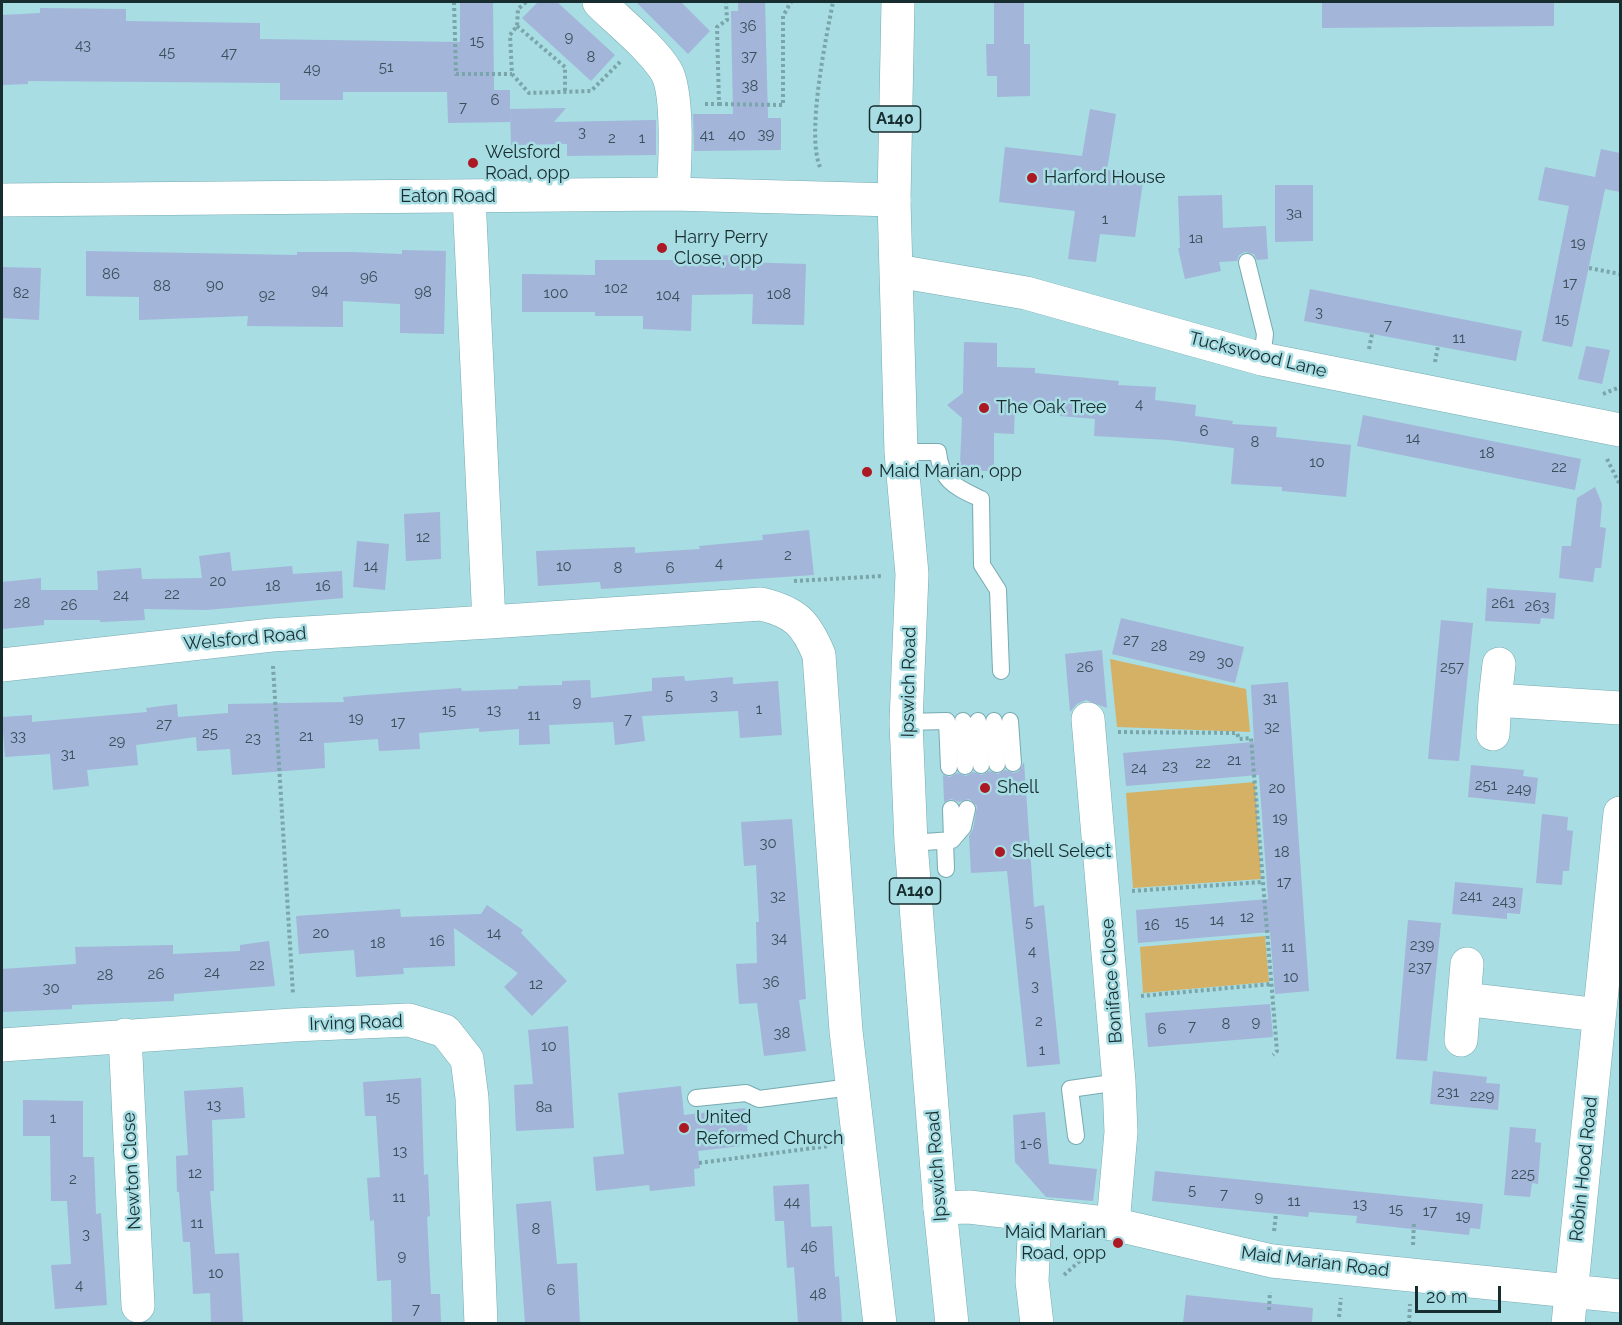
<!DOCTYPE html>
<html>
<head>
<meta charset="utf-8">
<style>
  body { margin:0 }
  #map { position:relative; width:1622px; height:1325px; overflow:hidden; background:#a7dde3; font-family:Raleway,sans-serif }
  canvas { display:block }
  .frame { position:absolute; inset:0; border:3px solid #182d2f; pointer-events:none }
  .scale { position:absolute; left:1415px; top:1286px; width:86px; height:27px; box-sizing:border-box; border:3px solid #182d2f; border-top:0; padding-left:8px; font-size:18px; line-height:21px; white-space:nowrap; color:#182d2f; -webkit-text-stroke:4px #a7dde3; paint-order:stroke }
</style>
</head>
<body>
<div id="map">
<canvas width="1622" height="1325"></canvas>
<div class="frame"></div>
<div class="scale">20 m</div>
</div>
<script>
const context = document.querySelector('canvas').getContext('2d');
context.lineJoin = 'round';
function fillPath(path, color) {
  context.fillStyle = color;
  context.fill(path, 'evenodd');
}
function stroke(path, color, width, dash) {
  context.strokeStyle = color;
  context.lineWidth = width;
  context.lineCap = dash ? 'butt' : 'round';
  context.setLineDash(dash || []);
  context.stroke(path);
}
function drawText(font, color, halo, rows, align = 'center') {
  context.font = font + ' Raleway,sans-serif';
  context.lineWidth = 5;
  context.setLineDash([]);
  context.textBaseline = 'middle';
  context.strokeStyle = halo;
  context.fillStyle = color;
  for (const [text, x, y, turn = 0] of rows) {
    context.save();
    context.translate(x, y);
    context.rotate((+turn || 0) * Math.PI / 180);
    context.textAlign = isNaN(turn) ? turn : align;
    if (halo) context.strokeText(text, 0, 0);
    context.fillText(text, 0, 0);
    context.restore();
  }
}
const green = new Path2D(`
  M1110,659L1246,689L1250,732L1117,727Z
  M1255,782L1261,879L1133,888L1126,793Z
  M1265,936L1269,982L1143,993L1140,947Z`);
const building = new Path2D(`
  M460,2H493L494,90H510V109L566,108L554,122L656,120V155L567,156V144L511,145L510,109V122L448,123L447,92H343V100H280V83L28,81V84L2,85V15L40,13V8L126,9V21L260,23V39L460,42Z
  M538,2H557L615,55L591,81L522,18Z
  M636,2H681L710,31L688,54Z
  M738,2H765L768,118H781V150L694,151L693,114H733L731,11H738Z
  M994,2H1024V44H1030V96L997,97V76H987L986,44H994Z
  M1322,2H1554V26L1322,28Z
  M1090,109L1116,114L1107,170L1144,175L1135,237L1100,234L1096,262L1068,259L1075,211L999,202L1005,147L1082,156Z
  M1601,149L1620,153V192L1605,189L1572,347L1542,341L1569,206L1538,200L1545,167L1595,177Z
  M1275,185H1313V241L1275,242Z
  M1222,195L1223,228L1266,226L1268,259L1257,260L1254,254L1245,252L1239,255L1237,261L1219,262L1221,271L1185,279L1178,248H1180L1178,196Z
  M402,250L446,251L444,334L400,333V304L343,301V327L247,326L248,316L139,320V297L86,296V251L297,255V252H351L402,254Z
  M740,255V262L806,264L804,325L752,324L753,294L692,295L691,331L643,329V316H595V312H522V274L595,275V260H697V256Z
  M2,267L41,268L39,320L2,318Z
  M1310,289L1522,331L1516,361L1304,321Z
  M964,342L997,343V367L1035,368V373L1119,381L1118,385L1156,387L1155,400L1196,405L1195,416L1233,421L1232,424L1277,427L1276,437L1351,445L1346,497L1282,491V487L1231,484L1234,448L1169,440L1094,436L1095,419L1060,416L1061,406L1015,405L1014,434L994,433V471H979L972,478L960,464L962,418L947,405L963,393Z
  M1586,346L1610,350L1602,384L1578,379Z
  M1363,415L1581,459L1575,490L1357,446Z
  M1595,487L1602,504L1600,527L1606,528L1601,568H1595L1593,582L1559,578L1562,546H1571L1577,498Z
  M440,512L441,559L406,561L404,514Z
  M809,530L814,575L601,589L600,582L538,586L536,551L635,547V553L700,549L699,546L763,540L762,535Z
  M357,541L389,544L385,590L353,587Z
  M230,552L232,571L292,566L293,574L342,571L343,598L206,610L144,609L145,620L100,622V620H44V625L2,629V582L41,578V590H98L97,571L141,568L142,579L202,578L199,556Z
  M1487,588L1556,593L1554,619L1541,618L1540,624L1485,621Z
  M1121,618L1244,647L1235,683L1112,654Z
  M1441,620L1473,623L1459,761L1428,759Z
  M1102,650L1107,708L1086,700L1077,704L1070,712L1065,654Z
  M684,676L685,681L733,677V684L778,681L782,735L740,738L738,711L642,716L645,741L615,745L613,722L549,725L550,744L519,745V729L479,732V728L419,733L420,749L379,751L378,739L324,743L325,768L232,775L230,749L197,751L196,737L136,745L138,765L87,770L89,786L53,790L50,754L5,757L2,717L32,715V722L147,712L146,708L177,704L178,717L228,713V704L344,702L343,697L366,695L461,688L462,691L518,689V686L562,685V681L590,680L591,698L652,691V678Z
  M1288,682L1309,991L1275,994L1270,932L1138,943L1136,910L1268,899L1259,775L1126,786L1123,753L1254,742L1251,685Z
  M1024,762L1034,907L1044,905L1060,1064L1027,1067L1007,871L971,873L969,836L973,829L977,806L969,799L959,802L951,799L944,802L943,775L950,777L957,773L966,776L973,772L982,775L989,771L998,774L1005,770L1014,773L1019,771Z
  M1471,765L1524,770L1523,776L1538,778L1535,804L1468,797Z
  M1542,814L1568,817L1567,830L1573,831L1569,871H1563L1562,885L1536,883Z
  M792,819L806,999L799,1000L806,1051L764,1056L757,1003L739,1004L736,964L757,963L756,922H759L756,865L744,866L741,822Z
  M1455,882L1523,888L1520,914L1507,913V919L1452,914Z
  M487,905L523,930L521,933L567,981L532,1016L504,987L518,973L454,928L455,966L403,968L404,974L356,977L354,950L299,954L296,916L400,909L401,917L481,914Z
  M1408,920L1441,923L1427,1061L1396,1059Z
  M269,941L275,986L174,994V1001L72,1005V1009L2,1012V969L76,964L75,947L173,945V954L240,951V945Z
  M1270,1004L1273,1037L1148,1047L1145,1013Z
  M568,1026L574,1128L516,1131L514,1085L533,1084L528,1030Z
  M1433,1071L1487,1077L1486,1083L1500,1084L1498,1110L1430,1104Z
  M421,1078L424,1175L428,1174L430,1216L427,1217L431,1294H440L441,1323H392L391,1280L377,1281L374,1220L370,1221L367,1178L380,1177L376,1116H365L363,1082Z
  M681,1086L684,1115L745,1108L749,1145L698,1151L700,1168L694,1169L695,1186L650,1191L649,1185L596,1191L593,1157L624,1154L618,1093Z
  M243,1087L245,1118L212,1120L214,1191H210L215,1254L239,1253L243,1323H211L210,1293L193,1294L190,1242H183L179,1192H177L176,1156L188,1155L184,1091Z
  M23,1100L83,1101V1157H94L96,1214L101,1213L107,1305L55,1309L51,1265L71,1264L67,1201H51L50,1136H23Z
  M1045,1112L1049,1164L1097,1169L1093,1201L1046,1197L1015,1162L1013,1115Z
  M1510,1127L1536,1129L1535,1142L1541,1143L1538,1184L1532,1183L1530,1197L1504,1195Z
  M1155,1171L1483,1204L1480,1229L1470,1228L1469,1235L1356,1223L1357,1216L1309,1212L1308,1217L1152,1201Z
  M809,1184L811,1227L832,1226L835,1277L839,1276L842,1323H798L794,1267L787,1268L784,1221H775L773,1186Z
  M551,1201L557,1264L577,1263L580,1323H525L516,1204Z
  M1186,1295L1313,1308L1312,1323H1183Z`);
const path = new Path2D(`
  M454,2L456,74H512
  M526,2L518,9L517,26L510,35L512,74L529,93L591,91L620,62
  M517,26L565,67V92
  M705,104H719L717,27L727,20L726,2
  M719,104L783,105V16L791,2
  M820,167C806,134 826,38 833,2
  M1589,268L1620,274
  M1369,349L1372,334
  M1435,362L1438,346
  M1603,394L1620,387
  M1607,459L1620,485
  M794,581L883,576
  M273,666L293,994
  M1118,732L1237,733L1239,739L1251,738L1277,1051L1273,1055
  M1132,891L1263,882
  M1141,996L1272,984
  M699,1163L829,1146
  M1274,1231L1276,1214
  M1413,1245L1414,1222
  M1064,1275L1081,1260L1082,1251
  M1269,1310L1270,1292
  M1339,1317L1341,1298
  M1409,1324L1410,1304`);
const service = new Path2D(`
  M1247,262L1265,334L1262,359
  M901,452H938C941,482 956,487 981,499L982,565L998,590L1001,671
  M963,721L965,766
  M978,721L981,765
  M994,721L997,764
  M1010,721L1013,763
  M906,722L947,721L949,767
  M952,840L963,827L967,809
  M945,841L946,869
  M911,843L952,840L951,809
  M696,1098L746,1093L759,1099L851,1087
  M1076,1136L1070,1089L1119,1082`);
const minor = new Path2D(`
  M599,2C619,22 651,47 666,71C679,93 675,167 673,194
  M2,200L673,194L894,200
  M897,271L1026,293L1262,359L1620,430
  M489,622L761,604C795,612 806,623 819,655L846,1031L880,1324
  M1499,664L1495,700L1620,708
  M2,665L272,635L489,622L469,197
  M1088,719L1119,1082L1121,1132L1113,1224
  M1493,734L1495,700
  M1467,964L1464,999L1599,1015
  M125,1035L138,1306
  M1461,1040L1464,999
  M2,1045L293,1025L409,1020L445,1031L467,1059L472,1098L481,1324
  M940,1208L969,1207L1113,1224L1272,1261L1620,1296
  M1035,1216L1032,1281L1037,1324
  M1568,1324L1620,813`);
const trunk = new Path2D(`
  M898,2L894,200L901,452L912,574L906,722L911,843L940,1208L952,1324`);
const markers = [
  [473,163,6,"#ac1824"],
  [1032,178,6,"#ac1824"],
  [662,248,6,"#ac1824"],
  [984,408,6,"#ac1824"],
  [867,472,6,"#ac1824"],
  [985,788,6,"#ac1824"],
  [1000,852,6,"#ac1824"],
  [684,1128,6,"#ac1824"],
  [1118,1243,6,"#ac1824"]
];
const numberNames = [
  ["36",748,26],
  ["9",569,37],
  ["15",477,41],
  ["43",83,45],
  ["45",167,52],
  ["47",229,53],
  ["37",749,56],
  ["8",591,57],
  ["51",386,67],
  ["49",312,69],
  ["38",750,86],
  ["6",495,100],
  ["7",463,107],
  ["3",582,132],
  ["39",766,134],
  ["41",707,135],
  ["40",737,135],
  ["2",612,138],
  ["1",642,138],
  ["3a",1294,213],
  ["1",1105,219],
  ["1a",1196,238],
  ["19",1578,243],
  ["86",111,274],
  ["96",369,277],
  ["17",1570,283],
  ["90",215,285],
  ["88",162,286],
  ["102",616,288],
  ["94",320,290],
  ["98",423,292],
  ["82",21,293],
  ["100",556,293],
  ["108",779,294],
  ["92",267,295],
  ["104",668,295],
  ["3",1319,312],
  ["15",1562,319],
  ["7",1388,325],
  ["11",1459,338],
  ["4",1139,404],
  ["6",1204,431],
  ["14",1413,438],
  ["8",1255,442],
  ["18",1487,453],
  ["10",1317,462],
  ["22",1559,467],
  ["12",423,537],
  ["2",788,555],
  ["4",719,563],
  ["14",371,566],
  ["10",564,566],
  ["8",618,568],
  ["6",670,568],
  ["20",218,581],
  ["18",273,586],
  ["16",323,586],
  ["22",172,594],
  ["24",121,595],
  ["28",22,603],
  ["261",1503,603],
  ["26",69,605],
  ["263",1537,606],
  ["27",1131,640],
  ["28",1159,646],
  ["29",1197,655],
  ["30",1225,662],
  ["26",1085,667],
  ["257",1452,667],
  ["5",669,695],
  ["3",714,695],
  ["31",1270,698],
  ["9",577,702],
  ["1",759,709],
  ["15",449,710],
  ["13",494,710],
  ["11",534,715],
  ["19",356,718],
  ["7",628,719],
  ["17",398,722],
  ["27",164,724],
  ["32",1272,727],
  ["25",210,733],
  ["33",18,736],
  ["21",306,736],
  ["23",253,738],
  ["29",117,741],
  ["31",68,754],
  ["21",1234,760],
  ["22",1203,763],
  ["23",1170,766],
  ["24",1139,768],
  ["251",1486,785],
  ["20",1277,788],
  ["249",1519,789],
  ["19",1280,818],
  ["30",768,843],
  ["18",1282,852],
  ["17",1284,882],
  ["32",778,896],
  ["241",1471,896],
  ["243",1504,901],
  ["12",1247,917],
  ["14",1217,920],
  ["5",1029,922],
  ["15",1182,922],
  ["16",1152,925],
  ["20",321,933],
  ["14",494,933],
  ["34",779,938],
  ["16",437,941],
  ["18",378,943],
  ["239",1422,945],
  ["11",1288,947],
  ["4",1032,951],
  ["22",257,965],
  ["237",1420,967],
  ["24",212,972],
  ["26",156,974],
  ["28",105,975],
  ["10",1291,977],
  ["36",771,982],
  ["12",536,984],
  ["3",1035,986],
  ["30",51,988],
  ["2",1039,1021],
  ["9",1256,1022],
  ["8",1226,1024],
  ["7",1192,1026],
  ["6",1162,1029],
  ["38",782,1033],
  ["10",549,1046],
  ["1",1042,1050],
  ["231",1448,1092],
  ["229",1482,1096],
  ["15",393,1097],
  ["13",214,1105],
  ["8a",544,1107],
  ["1",53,1118],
  ["1-6",1031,1144],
  ["13",400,1151],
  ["12",195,1173],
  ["225",1523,1174],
  ["2",73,1179],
  ["5",1192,1190],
  ["7",1224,1194],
  ["11",399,1197],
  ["9",1259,1197],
  ["11",1294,1201],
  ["44",792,1202],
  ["13",1360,1204],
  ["15",1396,1209],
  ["17",1430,1211],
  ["19",1463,1216],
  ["11",197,1223],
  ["8",536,1229],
  ["3",86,1234],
  ["46",809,1247],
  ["9",402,1256],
  ["10",216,1273],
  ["4",79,1285],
  ["6",551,1290],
  ["48",818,1294],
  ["7",416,1309]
];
const shields = [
  [895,119,51],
  [915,891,51]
];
const shieldNames = [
  ["A140",895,119],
  ["A140",915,891]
];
const poiNames = [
  ["Welsford",485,153],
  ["Road, opp",485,174],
  ["Harford House",1044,178],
  ["Harry Perry",674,238],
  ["Close, opp",674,259],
  ["The Oak Tree",996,408],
  ["Maid Marian, opp",879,472],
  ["Shell",997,788],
  ["Shell Select",1012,852],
  ["United",696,1118],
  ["Reformed Church",696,1139],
  ["Maid Marian",1106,1233,"right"],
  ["Road, opp",1106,1254,"right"]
];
const streetNames = [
  ["Eaton Road",448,197],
  ["Tuckswood Lane",1258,355,14],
  ["Welsford Road",245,639,-5],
  ["Ipswich Road",909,682,-89],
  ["Boniface Close",1112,981,-94],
  ["Irving Road",356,1023,-2],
  ["Ipswich Road",937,1166,-94],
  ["Robin Hood Road",1584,1169,-84],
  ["Newton Close",132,1171,-93],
  ["Maid Marian Road",1315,1262,7]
];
fillPath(green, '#d5b165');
fillPath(building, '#a3b5d9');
stroke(service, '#77abb1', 18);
stroke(minor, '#77abb1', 34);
stroke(trunk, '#77abb1', 34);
stroke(path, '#7aa5aa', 4, [3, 3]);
stroke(service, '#fff', 16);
stroke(minor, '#fff', 33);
stroke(trunk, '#fff', 33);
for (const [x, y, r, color] of markers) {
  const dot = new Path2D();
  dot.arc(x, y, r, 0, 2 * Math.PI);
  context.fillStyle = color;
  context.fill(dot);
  stroke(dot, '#a7dde3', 2);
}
drawText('15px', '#3b4f5a', null, numberNames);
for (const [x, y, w] of shields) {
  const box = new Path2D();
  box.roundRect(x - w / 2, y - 13, w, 26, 4.5);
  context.fillStyle = '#a7dde3';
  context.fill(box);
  stroke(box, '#182d2f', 1.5);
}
drawText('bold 16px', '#182d2f', null, shieldNames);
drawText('18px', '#182d2f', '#a7dde3', poiNames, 'left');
drawText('18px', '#182d2f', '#a7dde3', streetNames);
</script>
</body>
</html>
